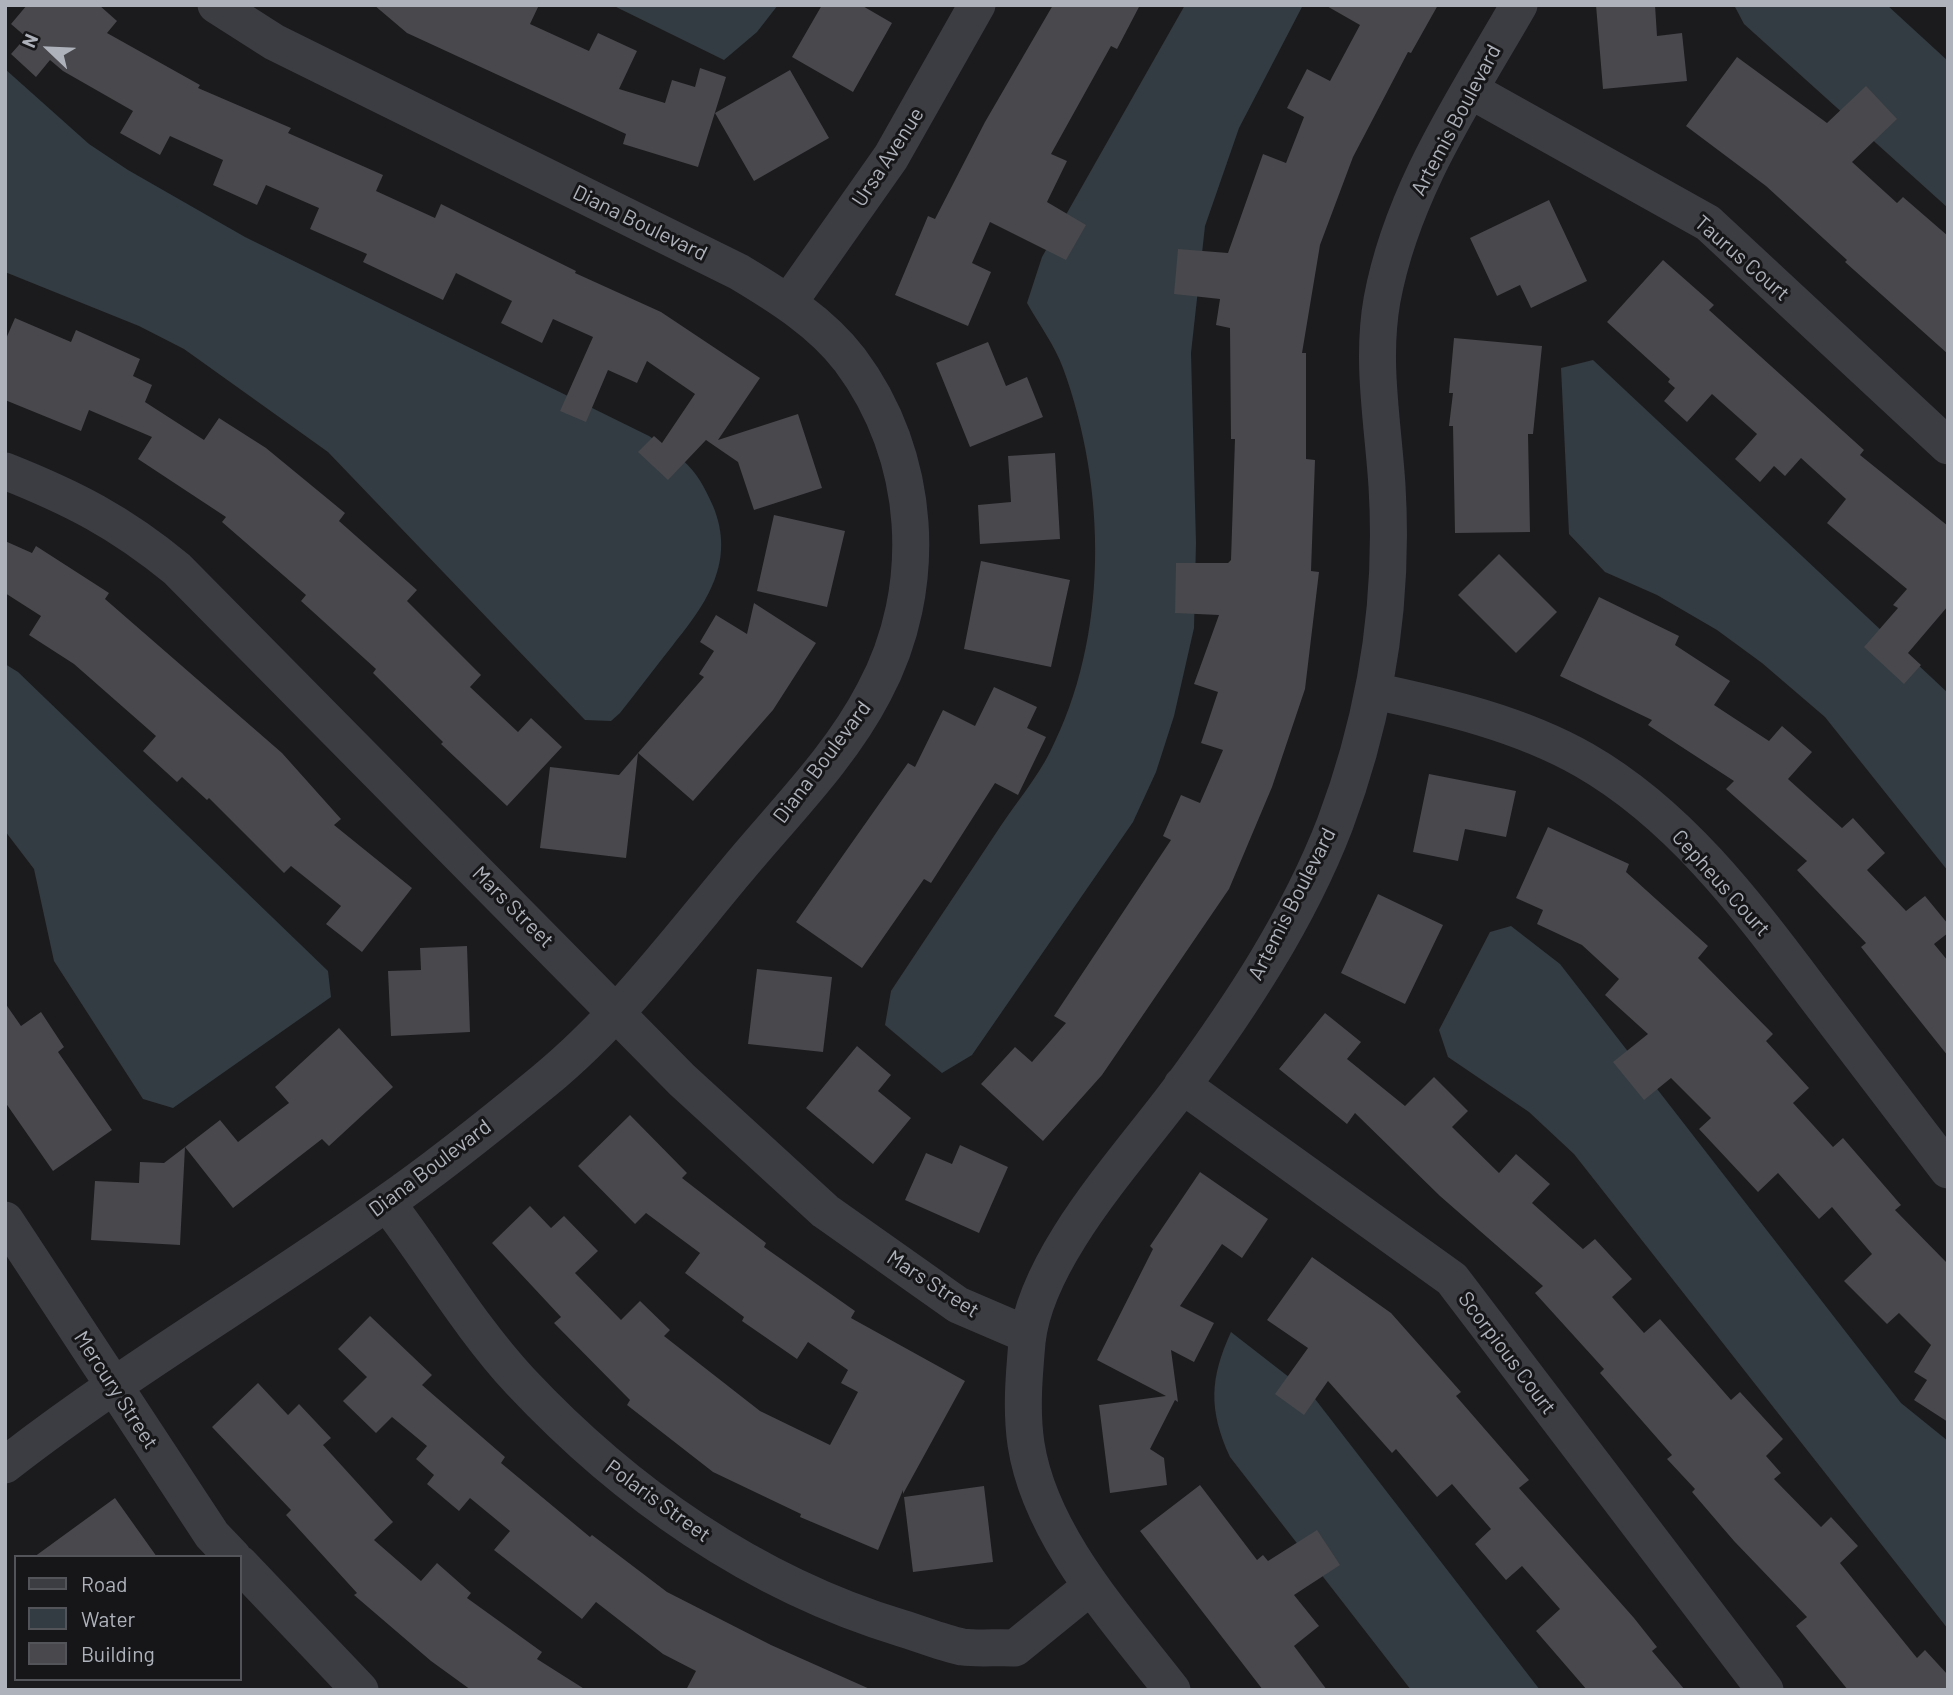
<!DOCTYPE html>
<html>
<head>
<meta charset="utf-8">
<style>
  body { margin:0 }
  #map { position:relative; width:1953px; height:1695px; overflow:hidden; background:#1b1b1d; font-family:Barlow,sans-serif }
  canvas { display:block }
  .frame { position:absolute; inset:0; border:7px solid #aeb2bb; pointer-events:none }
  .legend { position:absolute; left:14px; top:1555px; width:228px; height:126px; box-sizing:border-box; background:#161618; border:2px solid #535459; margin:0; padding:9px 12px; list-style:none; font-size:21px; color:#aeb2bb }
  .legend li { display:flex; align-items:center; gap:14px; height:35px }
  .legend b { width:35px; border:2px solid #535459 }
  .north { position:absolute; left:14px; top:14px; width:70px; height:70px; -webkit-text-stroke:5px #161618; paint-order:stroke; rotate:293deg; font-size:19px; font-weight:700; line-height:28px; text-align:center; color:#aeb2bb }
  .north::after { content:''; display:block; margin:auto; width:24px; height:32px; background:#aeb2bb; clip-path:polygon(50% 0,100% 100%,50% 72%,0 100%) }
</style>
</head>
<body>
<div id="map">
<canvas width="1953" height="1695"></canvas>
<div class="frame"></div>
<ul class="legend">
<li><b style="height:9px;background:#3c3d42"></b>Road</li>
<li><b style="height:19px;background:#333c42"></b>Water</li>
<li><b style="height:19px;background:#48484d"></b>Building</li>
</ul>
<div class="north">N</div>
</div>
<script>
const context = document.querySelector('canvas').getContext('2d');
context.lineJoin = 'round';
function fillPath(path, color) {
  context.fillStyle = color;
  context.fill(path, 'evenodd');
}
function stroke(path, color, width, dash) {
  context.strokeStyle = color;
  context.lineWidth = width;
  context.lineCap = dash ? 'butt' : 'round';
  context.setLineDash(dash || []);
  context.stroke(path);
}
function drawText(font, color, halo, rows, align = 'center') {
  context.font = font + ' Barlow,sans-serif';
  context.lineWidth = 6;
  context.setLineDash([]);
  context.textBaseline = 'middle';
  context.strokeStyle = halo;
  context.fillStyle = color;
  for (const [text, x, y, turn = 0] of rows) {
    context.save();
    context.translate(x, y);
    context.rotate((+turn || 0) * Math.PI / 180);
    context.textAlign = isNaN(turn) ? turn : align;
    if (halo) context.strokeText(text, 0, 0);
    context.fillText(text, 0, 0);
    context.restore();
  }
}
const water = new Path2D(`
  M612,5H778L757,32L724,60Z
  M1185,5H1303L1239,128L1205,226L1191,353L1196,543L1194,628L1174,716L1156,772L1133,822L972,1055L942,1073L885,1025L891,991C927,936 964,882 1000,827C1016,803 1037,778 1050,752C1109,637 1107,488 1063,368C1055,346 1039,324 1027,303L1042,257Z
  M1734,5H1887L1948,61V208L1744,24Z
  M5,69L89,144L128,170L245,237L649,436C684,459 696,467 713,506C736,561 707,603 673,645C655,668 638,690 620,713L611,721L585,720L328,452L184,349L139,326L5,272Z
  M1593,360L1948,693V871L1825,717L1762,663L1717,630L1657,595L1605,572L1569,534L1561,368Z
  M5,664L18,672L328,971L331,997L173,1108L143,1099L54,961L34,869L5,831Z
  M1511,926L1560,964L1901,1403L1948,1441V1629L1574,1154L1529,1112L1448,1057L1439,1030L1490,932Z
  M1231,1332L1312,1395L1540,1690H1411L1230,1457C1208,1409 1210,1378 1231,1332Z`);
const building = new Path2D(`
  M27,5H99L117,21L107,33L200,85L198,88L291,128L288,133L383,175L376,191L435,218L441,204L576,271L575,273L661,312L760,378L718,440L798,414L822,488L754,510L738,462L706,440L668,480L638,452L654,436L662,443L695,394L647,361L637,383L608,370L586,422L560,411L593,337L553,319L542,343L501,323L512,301L456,273L443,300L363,262L367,254L310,229L319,208L266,185L257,205L213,185L223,160L170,136L160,155L120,133L133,111L63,71L50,60L36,77L11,54L26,37L11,24Z
  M374,5H539L530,24L589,51L598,33L637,51L619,89L665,103L672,80L695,87L700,68L726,77L698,167L623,144L626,134L407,33Z
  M822,5H861L892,23L853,92L792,57Z
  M1053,5H1140L1117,49L1111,46L1051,154L1067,161L1047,202L1086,225L1066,260L990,222L972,263L991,272L968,326L895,295L928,216L935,219L985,122Z
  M1325,5H1438L1411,53L1408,52L1353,157L1320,245L1302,353H1306V459L1315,460L1311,571L1319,572L1305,689L1272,787L1229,889L1102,1075L1043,1141L981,1084L1015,1047L1032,1062L1066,1023L1054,1016L1171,840L1163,836L1181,795L1200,803L1223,750L1201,743L1218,692L1194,684L1219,615L1175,613L1176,563H1228L1231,560L1235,439H1231L1230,328L1216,325L1220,299L1174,294L1178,249L1228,253L1263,154L1286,163L1304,117L1287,108L1307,69L1330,81L1360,25Z
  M1596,5H1655L1657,36L1682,33L1687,81L1603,89Z
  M1737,57L1827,123L1866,86L1897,119L1852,162L1897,203L1903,197L1948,236V354L1845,262L1847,260L1766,186L1686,126Z
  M790,70L829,138L754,181L715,113Z
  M1549,200L1587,281L1531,308L1520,285L1497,296L1470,238Z
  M1663,260L1714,305L1709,310L1864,450L1860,455L1948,526V606L1908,653L1921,665L1904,684L1864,647L1898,608L1893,605L1907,589L1827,523L1846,499L1801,458L1785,476L1774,466L1760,482L1735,459L1757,434L1712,394L1687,422L1664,401L1675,388L1668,382L1670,379L1607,322Z
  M15,318L71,342L76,330L140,359L133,376L152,385L145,402L204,440L219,418L266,448L345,513L339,521L417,590L407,601L481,675L470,687L518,732L531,718L562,747L507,806L441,744L443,742L373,673L376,669L301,601L306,595L222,522L226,517L138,459L152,437L89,410L81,431L5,400V341Z
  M1454,338L1542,346L1533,434H1528L1530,532L1455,533L1453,426H1449L1453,393H1449Z
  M988,342L1006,386L1027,377L1043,417L970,447L936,363Z
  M1055,453L1060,539L980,544L978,505L1011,502L1008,456Z
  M774,515L845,531L827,607L757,591Z
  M5,541L32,553L36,546L109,593L105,599L282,753L341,819L334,825L412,888L362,952L326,924L341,906L291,866L284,873L209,798L207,800L182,777L177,782L143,751L156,736L74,664L29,635L41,616L5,593Z
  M1499,554L1557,612L1516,653L1458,595Z
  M981,561L1070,580L1051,667L964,649Z
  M1599,597L1679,636L1675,645L1730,681L1714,705L1769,741L1782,726L1812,752L1788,779L1842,828L1853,818L1885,853L1867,870L1906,911L1925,896L1948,924V933L1934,944L1948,961V1056L1861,947L1866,943L1797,870L1807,861L1726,789L1734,781L1648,725L1652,720L1560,676Z
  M754,603L816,643L773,710L693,801L638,753L704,677L699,674L714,651L700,642L716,615L747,634Z
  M994,687L1037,707L1027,728L1046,737L1018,795L995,783L931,883L924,879L862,968L796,922L908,763L915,767L943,710L975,726Z
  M638,753L626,858L540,848L550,767L619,775Z
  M1429,774L1516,791L1506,837L1465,829L1458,861L1413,852Z
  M1548,827L1629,864L1626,872L1708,946L1698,958L1773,1034L1766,1041L1809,1088L1793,1103L1833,1147L1843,1138L1901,1205L1895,1210L1948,1264V1422L1914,1400L1927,1380L1914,1372L1931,1345L1899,1313L1887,1324L1844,1281L1872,1254L1832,1207L1819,1219L1778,1173L1758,1192L1699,1129L1711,1118L1671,1078L1644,1100L1613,1062L1648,1034L1605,995L1619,979L1582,945L1537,924L1543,910L1516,898Z
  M1378,894L1443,925L1405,1004L1341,973Z
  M467,946L470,1032L391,1036L388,971L421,970L420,948Z
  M757,969L832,977L823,1052L748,1044Z
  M5,1003L21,1026L41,1012L64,1047L58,1052L112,1130L53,1171L5,1102Z
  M1325,1013L1361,1042L1347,1059L1405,1106L1434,1077L1468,1111L1452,1127L1499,1173L1516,1154L1550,1184L1532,1203L1583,1249L1595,1239L1632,1279L1612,1297L1644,1333L1660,1319L1731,1400L1740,1392L1783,1439L1766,1456L1781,1473L1774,1479L1821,1527L1831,1517L1858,1546L1840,1563L1917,1658L1925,1650L1948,1675V1690H1848L1796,1626L1807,1617L1734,1541L1692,1492L1695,1489L1667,1459L1672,1455L1600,1373L1604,1369L1535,1293L1543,1286L1440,1196L1355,1113L1347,1124L1279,1069Z
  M339,1028L393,1087L329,1146L322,1139L233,1208L185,1147L220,1120L238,1142L289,1103L275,1087Z
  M857,1046L891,1075L878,1091L911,1118L873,1164L806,1108Z
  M630,1115L687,1173L682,1178L766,1243L764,1247L855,1311L851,1318L965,1381L903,1494V1490L878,1550L800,1517L801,1514L713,1472L627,1405L630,1400L554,1323L561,1317L492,1243L530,1206L551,1228L564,1216L598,1251L575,1273L621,1320L640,1301L670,1330L664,1336L760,1411L830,1445L858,1392L841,1383L848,1370L808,1342L797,1359L742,1321L744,1317L685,1273L700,1253L646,1213L635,1224L578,1166Z
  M960,1145L1008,1167L979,1233L905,1200L926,1153L952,1164Z
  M185,1147L180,1245L91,1240L95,1181L139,1183L140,1162L164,1163Z
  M1200,1172L1268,1219L1242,1258L1222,1244L1180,1306L1214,1323L1194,1362L1171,1350L1178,1402L1175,1400L1150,1449L1164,1458L1167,1485L1110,1493L1099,1405L1166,1396L1097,1360L1153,1249L1150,1246Z
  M1312,1257L1391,1313L1461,1392L1456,1396L1529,1480L1519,1488L1634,1618L1657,1647L1652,1651L1685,1690H1587L1536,1631L1560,1609L1522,1566L1506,1580L1475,1544L1491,1529L1452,1484L1437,1497L1396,1449L1392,1453L1328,1381L1304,1415L1275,1394L1308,1348L1267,1320Z
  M370,1316L432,1375L422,1385L505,1457L501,1463L590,1537L592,1535L667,1592L771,1645L872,1690H686L696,1671L663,1654L596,1602L582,1619L494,1550L510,1531L470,1498L459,1511L427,1484L434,1475L416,1459L427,1446L392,1417L376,1433L343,1401L367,1377L338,1349Z
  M258,1383L288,1415L299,1404L331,1438L323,1445L393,1522L374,1540L421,1581L437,1563L471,1593L467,1598L542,1652L537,1659L586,1690H471L431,1661L354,1595L357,1593L286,1515L291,1510L212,1427Z
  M1200,1485L1257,1560L1263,1555L1268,1561L1317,1530L1340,1565L1294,1595L1319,1626L1294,1646L1327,1690H1263L1140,1531Z
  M984,1486L993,1562L913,1572L904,1497Z
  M115,1498L157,1557H34Z`);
const minor = new Path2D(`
  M1470,90L1708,223L1948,446
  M789,302L891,157L977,5
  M5,471C73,498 120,522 177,569L682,1080L825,1211L958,1305L1028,1335
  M1374,691C1445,706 1521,724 1584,760C1680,815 1748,907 1813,993C1858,1052 1903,1111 1948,1170
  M1182,1085L1452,1279L1765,1690
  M387,1203C432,1262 470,1327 520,1381C625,1493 753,1583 901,1628C921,1634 942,1643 962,1647C979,1649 998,1647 1015,1648L1090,1587
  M5,1220L212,1535L233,1557
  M5,1465C127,1370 260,1293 385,1204C440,1166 493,1123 544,1081C618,1020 675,944 736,871C783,814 840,758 874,692C930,588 922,456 850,360C821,322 779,296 739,272L274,42L216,5
  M240,1564L360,1690
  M1172,1690C1117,1619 1040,1536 1026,1444C1021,1410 1024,1376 1027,1342C1036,1256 1129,1158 1180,1089C1240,1007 1298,920 1335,824C1376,715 1394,602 1387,486C1383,423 1371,362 1382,300C1402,191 1465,99 1519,5`);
const streetNames = [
  ["Artemis Boulevard",1456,120,-62],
  ["Ursa Avenue",888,157,-57],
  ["Diana Boulevard",640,223,26],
  ["Taurus Court",1742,258,41],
  ["Diana Boulevard",822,762,-53],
  ["Cepheus Court",1721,883,48],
  ["Artemis Boulevard",1292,904,-63],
  ["Mars Street",513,907,45],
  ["Diana Boulevard",430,1168,-37],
  ["Mars Street",933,1284,33],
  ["Scorpious Court",1507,1353,53],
  ["Mercury Street",116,1390,57],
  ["Polaris Street",658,1501,36]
];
fillPath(water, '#333c42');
fillPath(building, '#48484d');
stroke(minor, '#3c3d42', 37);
drawText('21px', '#aeb2bb', '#161618', streetNames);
</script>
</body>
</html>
